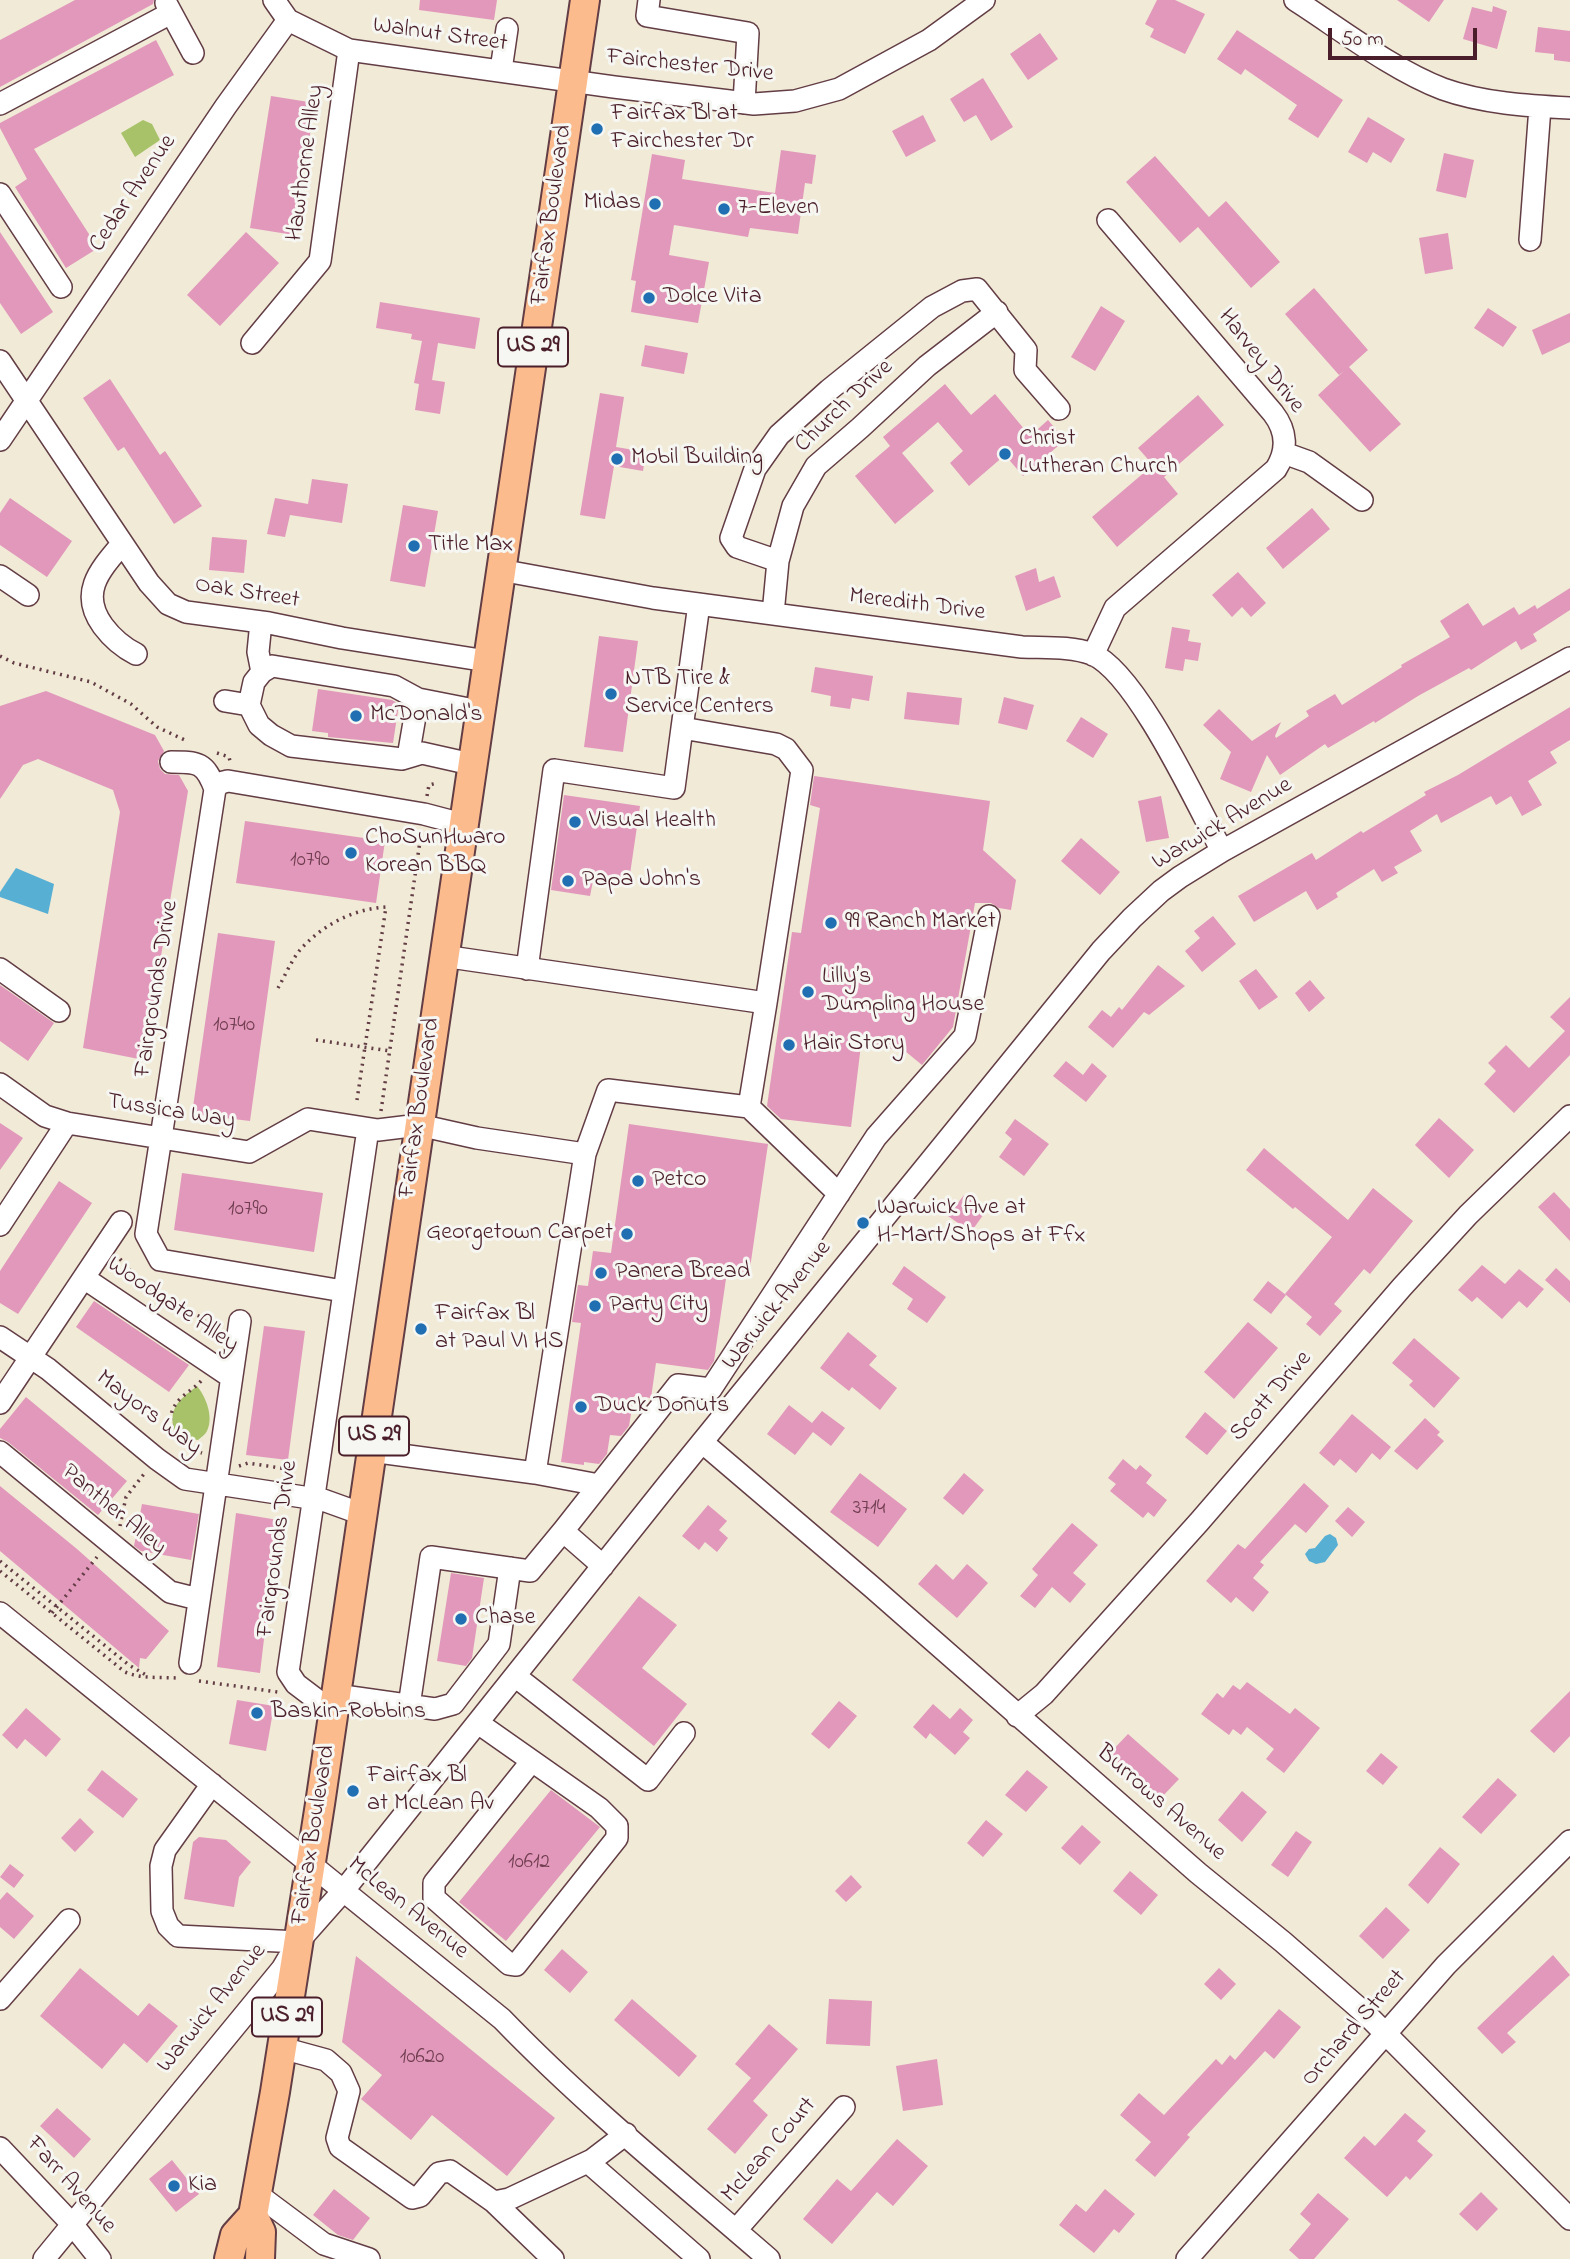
<!DOCTYPE html>
<html>
<head>
<meta charset="utf-8">
<style>
  body { margin:0 }
  #map { position:relative; width:1570px; height:2259px; overflow:hidden; background:#f0ead6; font-family:"Indie Flower",sans-serif }
  canvas { display:block }
  .scale { position:absolute; left:1328px; top:28px; width:149px; height:32px; box-sizing:border-box; border:4px solid #4a1f2b; border-top:0; padding-left:9px; font-size:21px; line-height:24px; white-space:nowrap; color:#4a1f2b; -webkit-text-stroke:5px #f6f6f2; paint-order:stroke }
</style>
</head>
<body>
<div id="map">
<canvas width="1570" height="2259"></canvas>
<div class="scale">50 m</div>
</div>
<script>
const context = document.querySelector('canvas').getContext('2d');
context.lineJoin = 'round';
function fillPath(path, color) {
  context.fillStyle = color;
  context.fill(path, 'evenodd');
}
function stroke(path, color, width, dash) {
  context.strokeStyle = color;
  context.lineWidth = width;
  context.lineCap = dash ? 'butt' : 'round';
  context.setLineDash(dash || []);
  context.stroke(path);
}
function drawText(font, color, halo, rows, align = 'center') {
  context.font = font + ' "Indie Flower",sans-serif';
  context.lineWidth = 6;
  context.setLineDash([]);
  context.textBaseline = 'middle';
  context.strokeStyle = halo;
  context.fillStyle = color;
  for (const [text, x, y, turn = 0] of rows) {
    context.save();
    context.translate(x, y);
    context.rotate((+turn || 0) * Math.PI / 180);
    context.textAlign = isNaN(turn) ? turn : align;
    if (halo) context.strokeText(text, 0, 0);
    context.fillText(text, 0, 0);
    context.restore();
  }
}
const green = new Path2D(`
  M143,120L152,124L160,140L135,157L121,133Z
  M197,1386C206,1397 214,1417 207,1431C205,1435 201,1437 198,1440L176,1437C167,1410 176,1402 197,1386Z`);
const water = new Path2D(`
  M16,868L54,884L48,914L0,897V892Z
  M1330,1534L1336,1538L1338,1545L1325,1562L1316,1564L1309,1561L1305,1554L1309,1549L1315,1548L1325,1536Z`);
const building = new Path2D(`
  M75,0H154L153,4L0,87V40Z
  M420,0H497L494,20L419,10Z
  M1157,0H1175L1205,14L1185,54L1150,37L1154,29L1145,24Z
  M1397,0H1444L1429,22Z
  M1493,6L1507,11L1497,49L1463,39L1472,7L1492,12Z
  M1538,27L1570,31V62L1554,60V54L1535,52Z
  M1237,30L1343,100L1318,138L1288,119L1297,105L1245,69L1241,75L1217,59Z
  M1040,33L1058,59L1028,80L1010,54Z
  M156,40L174,75L34,149L98,248L66,268L15,187L27,179L0,128V123Z
  M983,78L1013,127L991,141L976,115L964,122L950,99Z
  M271,96L315,103L294,235L250,228Z
  M923,115L936,141L906,157L892,131Z
  M1368,117L1405,139L1391,163L1373,152L1367,163L1348,152Z
  M781,150L816,155L812,184L805,183L798,234L750,228L748,237L674,225L669,255L709,262L698,323L631,312L636,281L631,280L652,154L685,160L682,179L775,193Z
  M1444,153L1474,160L1466,198L1436,191Z
  M1155,156L1209,217L1226,201L1280,262L1251,288L1198,227L1180,243L1126,182Z
  M0,232L53,312L21,334L0,303Z
  M246,232L279,263L220,326L187,295Z
  M1448,233L1453,269L1425,274L1419,238Z
  M1314,288L1368,350L1349,367L1401,424L1370,452L1318,395L1344,371L1339,375L1285,314Z
  M380,302L480,318L475,349L438,343L432,380L445,382L440,414L415,410L419,384L414,383L422,341L411,339L412,334L376,328Z
  M1101,306L1125,321L1095,371L1071,357Z
  M1488,308L1517,327L1503,347L1474,328Z
  M1570,313V342L1542,355L1532,330Z
  M645,345L688,353L684,374L641,366Z
  M110,379L160,455L165,451L202,506L174,524L124,447L118,451L83,398Z
  M945,384L971,415L995,394L1030,436L1048,420L1065,440L1023,476L1005,455L969,486L950,463L963,451L938,422L902,453L934,491L895,524L855,476L890,446L883,437Z
  M600,393L624,397L616,447L646,452L643,471L614,466L605,519L580,515Z
  M1198,395L1224,425L1164,477L1178,494L1117,547L1092,517L1153,465L1138,448Z
  M312,479L348,484L342,523L290,515L285,537L267,534L275,498L308,504Z
  M10,498L72,541L47,577L0,545V513Z
  M403,505L438,511L425,587L390,581Z
  M1312,508L1330,529L1283,569L1266,548Z
  M212,537L247,540L244,573L209,570Z
  M1036,568L1039,582L1054,576L1061,597L1026,611L1015,576Z
  M1238,572L1266,603L1251,617L1242,607L1232,617L1212,595Z
  M1570,588V610L1533,634L1537,641L1521,650L1516,641L1471,670L1469,668L1418,696L1375,723L1374,721L1328,748L1325,744L1280,775L1267,755L1251,792L1220,779L1231,752L1203,725L1219,709L1252,741L1281,722L1275,736L1276,738L1309,716L1306,711L1335,694L1342,705L1402,667L1401,665L1450,637L1440,621L1468,603L1483,626L1514,607L1519,615L1535,605L1537,609Z
  M1172,627L1190,630L1188,641L1201,643L1198,661L1185,659L1183,671L1165,668Z
  M599,636L638,641L623,752L584,747Z
  M815,667L873,676L869,701L852,698L850,709L830,706L831,696L811,692Z
  M318,689L392,700L399,704L393,743L328,737V733L312,731Z
  M46,691L155,735L164,751L158,761L160,769L165,774L179,775L188,791L144,1060L83,1048L120,812L113,790L38,759L23,765L0,799V706Z
  M907,692L962,698L959,725L904,719Z
  M1004,697L1034,705L1027,730L998,723Z
  M1570,707V740L1550,752L1557,763L1528,781L1542,805L1522,816L1511,796L1496,805L1491,796L1441,823L1437,814L1410,831L1422,851L1394,867L1398,873L1382,882L1374,869L1336,893L1338,897L1317,910L1306,891L1254,922L1238,896L1312,853L1316,860L1361,831L1363,833L1426,795L1424,792L1458,775Z
  M1081,717L1108,734L1093,758L1066,741Z
  M814,776L990,801L983,850L1016,880L1011,910L999,908L991,903H975L953,1027L922,1065L905,1051L861,1045L851,1127L781,1119L767,1106L792,932L801,933L820,808L810,805Z
  M564,795L640,806L629,881L594,876L590,896L551,890Z
  M1161,796L1169,838L1146,842L1138,801Z
  M245,821L385,841L376,903L236,883Z
  M1081,838L1120,872L1100,895L1061,861Z
  M1213,916L1236,944L1202,972L1185,951L1200,938L1194,931Z
  M218,933L275,941L250,1121L192,1114Z
  M1158,965L1185,986L1149,1015L1144,1012L1113,1048L1088,1027L1102,1010L1111,1017L1119,1007L1122,1010Z
  M1256,969L1278,997L1259,1010L1239,981Z
  M1310,980L1325,998L1309,1012L1295,993Z
  M0,985L54,1023L28,1061L0,1041Z
  M1570,997V1055L1514,1113L1484,1084L1496,1071L1488,1063L1506,1045L1529,1068L1565,1031L1550,1017Z
  M1066,1061L1083,1075L1092,1063L1107,1076L1086,1102L1053,1076Z
  M1439,1118L1474,1150L1449,1178L1415,1145Z
  M1015,1119L1049,1144L1024,1176L999,1157L1012,1139L1005,1133Z
  M0,1123L23,1138L0,1170Z
  M629,1124L768,1144L749,1275L727,1272L714,1361L708,1370L656,1363L651,1398L634,1396L629,1426L621,1436L610,1435L607,1454L599,1464L584,1462V1465L561,1462L581,1323L572,1322L578,1285L588,1286L593,1251L611,1253Z
  M1264,1148L1348,1220L1373,1188L1413,1221L1370,1274L1364,1269L1334,1304L1342,1311L1320,1336L1306,1324L1312,1317L1285,1294L1332,1237L1295,1207L1293,1209L1246,1170Z
  M182,1173L323,1193L314,1252L174,1230Z
  M59,1181L92,1203L18,1314L0,1303V1271Z
  M1554,1192L1570,1209V1241L1538,1207Z
  M964,1195L986,1211L971,1232L948,1216Z
  M1482,1265L1505,1284L1519,1269L1544,1289L1527,1308L1519,1301L1502,1319L1477,1297L1472,1302L1458,1290Z
  M904,1266L946,1297L927,1323L907,1309L913,1299L892,1284Z
  M1556,1268L1570,1281V1303L1545,1280Z
  M1268,1281L1286,1295L1271,1314L1253,1300Z
  M94,1301L189,1365L169,1392L76,1327Z
  M1248,1322L1278,1348L1234,1399L1204,1372Z
  M264,1326L305,1331L288,1460L246,1455Z
  M848,1332L877,1356L869,1365L897,1388L880,1410L852,1387L849,1391L820,1368Z
  M1414,1338L1460,1378L1434,1408L1409,1385L1413,1381L1392,1363Z
  M26,1397L127,1481L98,1515L8,1442L0,1438V1429Z
  M789,1405L812,1423L822,1411L845,1428L831,1446L813,1432L795,1455L767,1434Z
  M1205,1412L1227,1431L1207,1455L1185,1437Z
  M1352,1414L1391,1447L1380,1460L1372,1453L1356,1473L1340,1459L1334,1466L1319,1453Z
  M1425,1418L1440,1432L1437,1435L1444,1441L1417,1470L1394,1451Z
  M1123,1459L1136,1470L1140,1465L1152,1475L1146,1483L1167,1500L1154,1517L1148,1512L1143,1518L1110,1491L1116,1484L1108,1478Z
  M860,1473L907,1509L878,1547L830,1512Z
  M964,1473L984,1490L963,1515L943,1498Z
  M1304,1483L1329,1506L1306,1533L1295,1524L1260,1562L1264,1565L1253,1578L1269,1592L1253,1612L1236,1597L1231,1603L1206,1581L1238,1544L1245,1549Z
  M0,1486L77,1549L169,1631L146,1659L140,1658L139,1668L0,1551Z
  M142,1504L199,1514L191,1560L141,1551L134,1546Z
  M708,1505L727,1521L719,1530L728,1538L717,1552L705,1542L699,1550L682,1536Z
  M1348,1507L1365,1522L1352,1537L1335,1521Z
  M236,1513L278,1520L260,1673L217,1667Z
  M1072,1523L1098,1545L1073,1573L1086,1584L1070,1603L1052,1587L1035,1608L1020,1596L1038,1575L1032,1569Z
  M936,1564L953,1580L967,1564L988,1583L957,1618L918,1584Z
  M451,1573L484,1578L472,1658L466,1666L437,1661Z
  M639,1596L677,1625L642,1668L687,1704L654,1746L572,1680Z
  M1247,1682L1290,1714L1295,1708L1320,1728L1284,1773L1266,1759L1274,1749L1247,1727L1241,1735L1233,1729L1229,1735L1201,1714L1217,1693L1223,1698L1233,1685L1240,1690Z
  M1570,1691V1736L1554,1753L1530,1731Z
  M237,1700L274,1706L266,1751L229,1744Z
  M839,1701L857,1716L829,1749L811,1734Z
  M933,1704L950,1719L960,1708L973,1720L963,1732L970,1738L955,1755L930,1733L926,1739L913,1727Z
  M26,1708L61,1739L46,1757L25,1739L17,1749L2,1735Z
  M1128,1734L1179,1779L1160,1799L1109,1754Z
  M1381,1753L1398,1767L1383,1785L1366,1771Z
  M102,1770L138,1799L123,1818L87,1790Z
  M1027,1770L1048,1787L1026,1812L1005,1795Z
  M1498,1778L1517,1795L1481,1834L1462,1817Z
  M551,1790L600,1827L506,1941L459,1902Z
  M1242,1791L1267,1812L1242,1842L1218,1820Z
  M80,1818L94,1832L75,1852L61,1838Z
  M986,1820L1003,1834L983,1857L967,1843Z
  M1082,1825L1101,1842L1080,1865L1061,1848Z
  M1296,1831L1312,1842L1288,1877L1271,1865Z
  M199,1837L226,1840L251,1862L239,1877L234,1907L184,1899L193,1842Z
  M1440,1847L1460,1864L1428,1904L1408,1885Z
  M10,1864L24,1875L14,1888L0,1877Z
  M1130,1871L1158,1895L1141,1915L1113,1891Z
  M851,1875L862,1887L846,1902L835,1891Z
  M7,1892L34,1916L14,1939L0,1927V1900Z
  M1386,1907L1410,1930L1383,1959L1359,1936Z
  M562,1949L588,1972L570,1993L544,1970Z
  M1553,1955L1570,1975L1507,2033L1516,2042L1502,2054L1477,2028Z
  M356,1956L555,2118L507,2176L432,2115L411,2140L361,2099L382,2075L342,2042Z
  M80,1968L138,2016L149,2003L178,2026L147,2063L124,2043L102,2069L40,2016Z
  M1219,1968L1236,1984L1221,2000L1204,1984Z
  M632,1999L697,2056L679,2077L614,2020Z
  M829,1999L872,2001L870,2046L826,2044Z
  M1279,2009L1301,2027L1274,2059L1265,2051L1187,2135L1190,2137L1155,2177L1135,2160L1151,2142L1120,2115L1139,2093L1164,2115L1216,2059L1222,2065L1230,2055L1235,2060Z
  M769,2024L798,2049L753,2101L768,2115L735,2154L707,2129L751,2078L735,2064Z
  M937,2059L943,2105L903,2111L896,2066Z
  M57,2108L91,2139L74,2158L40,2126Z
  M1405,2113L1426,2131L1417,2141L1433,2155L1410,2180L1406,2176L1387,2197L1344,2158L1364,2136L1375,2146Z
  M897,2139L928,2166L893,2206L877,2192L832,2244L803,2219L837,2179L851,2191Z
  M172,2160L199,2194L176,2212L149,2179Z
  M334,2189L370,2218L353,2240L338,2235L313,2215Z
  M1105,2189L1135,2214L1119,2233L1114,2229L1094,2253L1059,2225L1076,2204L1086,2212Z
  M1481,2192L1498,2209L1477,2231L1459,2214Z
  M1318,2193L1349,2219L1314,2259H1299L1289,2250L1311,2224L1300,2214Z`);
const path = new Path2D(`
  M0,656L14,663L91,682L131,704L157,727L187,741
  M217,753L229,757L230,761
  M427,796L429,785L437,783
  M278,988C285,976 291,961 300,950C322,925 353,909 386,907L357,1100
  M316,1040L390,1051
  M381,1111L421,834
  M120,1259L149,1291L172,1306L201,1317L210,1326L216,1343
  M201,1381C195,1388 187,1392 180,1399C158,1422 179,1445 202,1453
  M239,1466L248,1463L287,1469L291,1473
  M120,1526L126,1497L144,1474
  M0,1561L129,1665L146,1675
  M0,1571L125,1672C141,1679 160,1677 178,1678
  M52,1613L97,1557
  M199,1681L278,1692`);
const minor = new Path2D(`
  M274,0L288,20L349,50L614,87L754,104L795,101L839,89L929,40L984,0
  M649,0L647,16L748,33L744,103
  M1295,0C1340,29 1393,70 1443,89C1482,103 1528,106 1570,108
  M166,3L193,53
  M501,70L507,29
  M0,104L171,13
  M0,194L61,287
  M1530,240L1540,107
  M252,343L320,261L349,50
  M0,361L149,583L168,604L186,612L269,623L342,638L487,661
  M0,440L226,106L288,20
  M1284,453L1309,462L1362,500
  M122,544C99,571 79,593 103,626C112,638 122,647 136,654
  M778,561L737,547L731,538L755,469L779,435L829,390L932,307L962,291L977,289L1026,350L1025,370L1059,409
  M500,570L653,598L1022,647C1044,648 1071,646 1092,654C1137,673 1198,807 1222,851
  M0,576L28,595
  M773,614L778,561L793,506L816,466L860,428L927,366L997,312
  M261,622L258,652L262,672
  M1093,655L1115,608L1276,469C1288,450 1287,431 1273,413L1108,220
  M225,701L249,705
  M408,757L418,699
  M171,762C198,762 205,762 215,789
  M471,764L422,753L402,759L291,746L271,735L259,725L249,705L254,682L262,672L272,666L394,686L418,699L479,711
  M443,956L766,1003L802,770L786,749L776,744L682,728L699,604
  M0,969L59,1011
  M527,969L554,770L674,788L682,728
  M0,1084L45,1116L67,1123L249,1152L308,1119L378,1130L419,1125L477,1138L585,1154L535,1473L371,1451
  M749,1107L839,1194
  M585,1154L608,1090L749,1107L766,1003
  M0,1225L67,1123
  M84,1278L231,1377
  M343,1291L160,1260L146,1234L215,789L220,783L228,781L424,814L462,824
  M0,1337L48,1369L157,1459L185,1479L323,1500L362,1514
  M0,1403L121,1222
  M702,1442L872,1587L1198,1873L1283,1942L1368,2016L1570,2219
  M0,1452L170,1592L198,1599
  M535,1473L599,1485
  M603,1566L563,1531L678,1385L711,1389L876,1137L965,1036L989,916
  M0,1613L502,2019C585,2105 679,2181 769,2259
  M190,1663L240,1321
  M515,1676L648,1780L684,1733
  M336,1695L435,1709L453,1704L499,1644L510,1568
  M409,1706L431,1557L530,1571L563,1531
  M333,1712L296,1684L288,1672L368,1129
  M1017,1716L1044,1694L1199,1522L1402,1287L1468,1215L1570,1116
  M478,1723L599,1808L617,1826V1838L516,1965L509,1964L434,1898V1883L531,1762
  M212,1784L165,1850L161,1866L162,1911L168,1926L178,1936L298,1942
  M0,1999L69,1920
  M282,2048L326,2060L341,2073L349,2091L337,2138L340,2147L412,2198L420,2196L439,2173L450,2171L494,2202L509,2199L592,2160L626,2134
  M0,2148L72,2224L100,2259
  M588,2162L699,2259
  M257,2194L324,2244L369,2259
  M494,2202L553,2259
  M736,2230L844,2107
  M44,2259L282,1969L298,1942L344,1890L668,1484L1101,951L1132,918L1161,891L1180,877L1222,851L1570,658
  M1187,2259L1446,1965L1570,1841`);
const major = new Path2D(`
  M229,2259L235,2235L253,2215
  M260,2259L261,2232L253,2215L275,2092L320,1804L585,0`);
const markers = [
  [597,129,7,"#1f6fb2"],
  [655,204,7,"#1f6fb2"],
  [724,209,7,"#1f6fb2"],
  [649,298,7,"#1f6fb2"],
  [1005,454,7,"#1f6fb2"],
  [617,459,7,"#1f6fb2"],
  [414,546,7,"#1f6fb2"],
  [611,694,7,"#1f6fb2"],
  [356,716,7,"#1f6fb2"],
  [575,822,7,"#1f6fb2"],
  [351,853,7,"#1f6fb2"],
  [568,881,7,"#1f6fb2"],
  [831,923,7,"#1f6fb2"],
  [808,992,7,"#1f6fb2"],
  [789,1045,7,"#1f6fb2"],
  [638,1181,7,"#1f6fb2"],
  [863,1223,7,"#1f6fb2"],
  [627,1234,7,"#1f6fb2"],
  [601,1273,7,"#1f6fb2"],
  [595,1306,7,"#1f6fb2"],
  [421,1329,7,"#1f6fb2"],
  [581,1407,7,"#1f6fb2"],
  [461,1619,7,"#1f6fb2"],
  [257,1713,7,"#1f6fb2"],
  [353,1791,7,"#1f6fb2"],
  [174,2186,7,"#1f6fb2"]
];
const numberNames = [
  ["10790",310,862],
  ["10740",234,1027],
  ["10790",248,1211],
  ["3714",869,1510],
  ["10612",529,1864],
  ["10620",422,2059]
];
const shields = [
  [533,347,70],
  [374,1436,70],
  [287,2017,70]
];
const shieldNames = [
  ["US 29",533,347],
  ["US 29",374,1436],
  ["US 29",287,2017]
];
const streetNames = [
  ["Walnut Street",440,36,8],
  ["Fairchester Drive",690,67,6],
  ["Hawthorne Alley",307,163,-82],
  ["Cedar Avenue",134,194,-56],
  ["Fairfax Boulevard",553,215,-82],
  ["Harvey Drive",1260,362,52],
  ["Church Drive",845,407,-43],
  ["Oak Street",247,594,9],
  ["Meredith Drive",917,606,7],
  ["Warwick Avenue",1223,825,-31],
  ["Fairgrounds Drive",158,989,-81],
  ["Fairfax Boulevard",421,1108,-82],
  ["Tussica Way",171,1113,9],
  ["Woodgate Alley",172,1306,34],
  ["Warwick Avenue",778,1306,-51],
  ["Scott Drive",1272,1397,-49],
  ["Mayors Way",148,1414,37],
  ["Panther Alley",113,1511,40],
  ["Fairgrounds Drive",279,1549,-82],
  ["Burrows Avenue",1160,1804,41],
  ["Fairfax Boulevard",315,1835,-81],
  ["McLean Avenue",407,1909,39],
  ["Warwick Avenue",213,2009,-51],
  ["Orchard Street",1355,2029,-49],
  ["McLean Court",770,2151,-49],
  ["Farr Avenue",70,2186,48]
];
const poiNames = [
  ["Fairfax Bl at",611,115],
  ["Fairchester Dr",611,143],
  ["Midas",641,204,"right"],
  ["7-Eleven",738,209],
  ["Dolce Vita",663,298],
  ["Christ",1019,440],
  ["Lutheran Church",1019,468],
  ["Mobil Building",631,459],
  ["Title Max",428,546],
  ["NTB Tire &",625,680],
  ["Service Centers",625,708],
  ["McDonald's",370,716],
  ["Visual Health",589,822],
  ["ChoSunHwaro",365,839],
  ["Korean BBQ",365,867],
  ["Papa John's",582,881],
  ["99 Ranch Market",845,923],
  ["Lilly’s",822,978],
  ["Dumpling House",822,1006],
  ["Hair Story",803,1045],
  ["Petco",652,1181],
  ["Warwick Ave at",877,1209],
  ["H-Mart/Shops at Ffx",877,1237],
  ["Georgetown Carpet",613,1234,"right"],
  ["Panera Bread",615,1273],
  ["Party City",609,1306],
  ["Fairfax Bl",435,1315],
  ["at Paul VI HS",435,1343],
  ["Duck Donuts",595,1407],
  ["Chase",475,1619],
  ["Baskin-Robbins",271,1713],
  ["Fairfax Bl",367,1777],
  ["at McLean Av",367,1805],
  ["Kia",188,2186]
];
fillPath(green, '#a7c268');
fillPath(water, '#58afd4');
fillPath(building, '#e198bb');
stroke(minor, '#633d45', 24);
stroke(major, '#633d45', 32);
stroke(path, '#633d45', 3.5, [2, 5]);
stroke(minor, '#fff', 21);
stroke(major, '#fbbb8d', 28);
for (const [x, y, r, color] of markers) {
  const dot = new Path2D();
  dot.arc(x, y, r, 0, 2 * Math.PI);
  context.fillStyle = color;
  context.fill(dot);
  stroke(dot, '#f6f6f2', 2.5);
}
drawText('21px', '#703d4f', null, numberNames);
for (const [x, y, w] of shields) {
  const box = new Path2D();
  box.roundRect(x - w / 2, y - 19.5, w, 39, 5);
  context.fillStyle = '#f6f6f2';
  context.fill(box);
  stroke(box, '#4a1f2b', 2);
}
drawText('bold 23px', '#4a1f2b', null, shieldNames);
drawText('24px', '#4a1f2b', '#f6f6f2', streetNames);
drawText('24px', '#4a1f2b', '#f6f6f2', poiNames, 'left');
</script>
</body>
</html>
